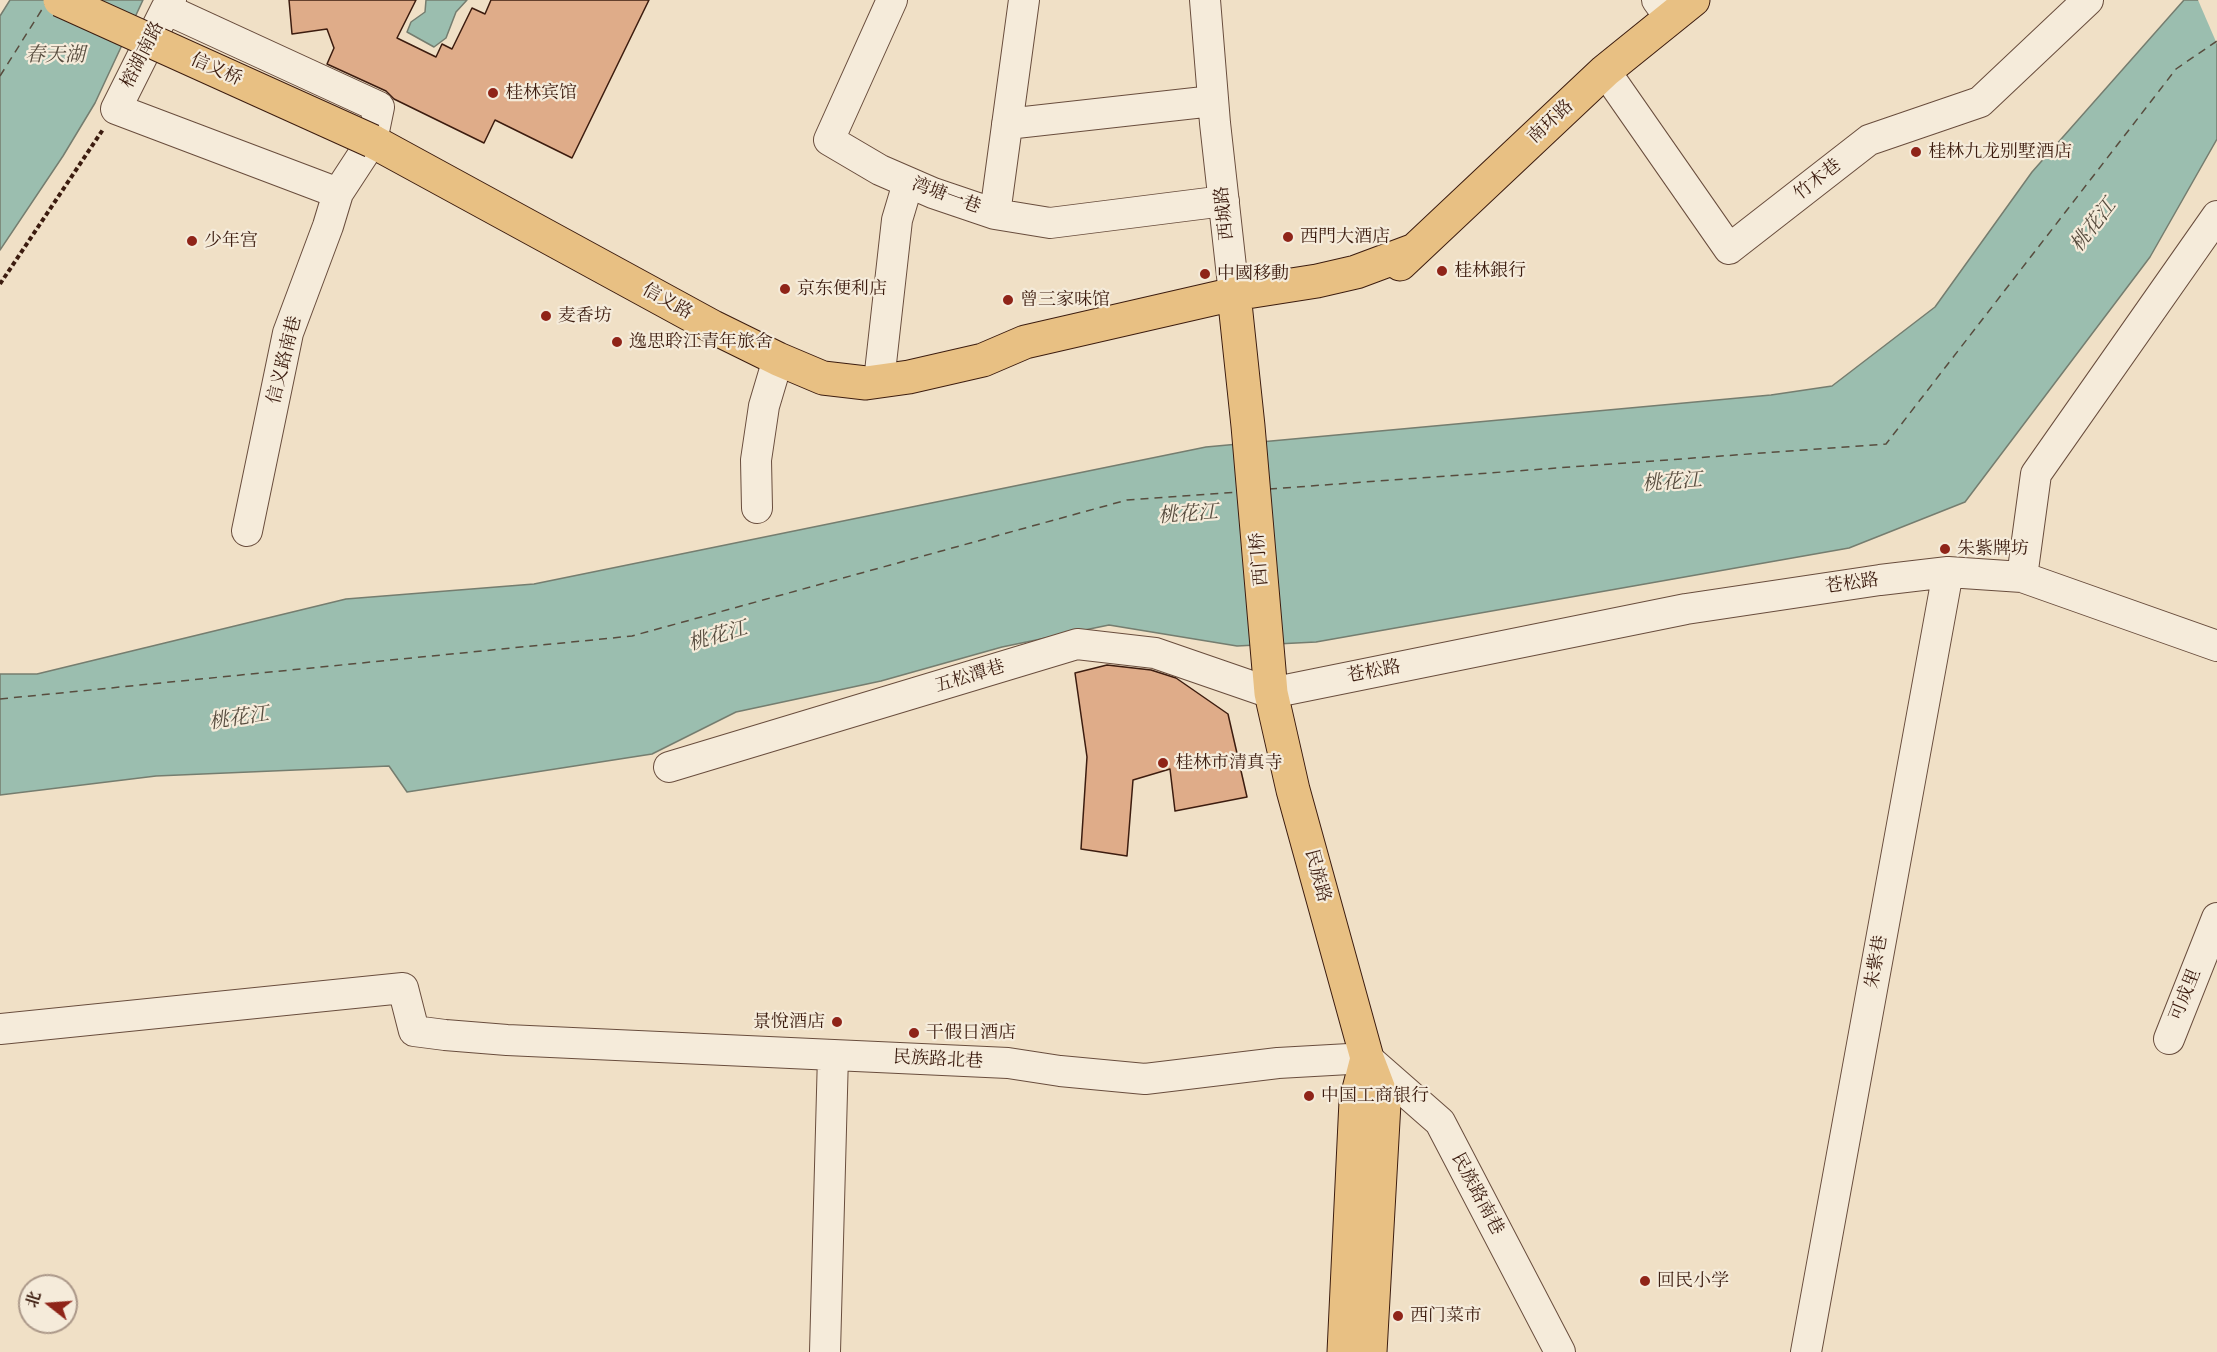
<!DOCTYPE html>
<html>
<head>
<meta charset="utf-8">
<style>
  body { margin:0 }
  #map { position:relative; width:2217px; height:1352px; overflow:hidden; background:#f0e0c6; font-family:"Gentium Book Plus","Noto Serif SC",serif }
  canvas { display:block }
  .north { position:absolute; left:18px; top:1274px; width:60px; height:60px; box-sizing:border-box; background:#f5ebda; border:2px solid #ab9889; border-radius:50%; rotate:287deg; font-size:16px; font-weight:700; line-height:24px; text-align:center; color:#3c1c0f }
  .north::after { content:''; display:block; margin:auto; width:21px; height:27px; background:#8f2418; clip-path:polygon(50% 0,100% 100%,50% 72%,0 100%) }
</style>
</head>
<body>
<div id="map">
<canvas width="2217" height="1352"></canvas>
<div class="north">北</div>
</div>
<script>
const context = document.querySelector('canvas').getContext('2d');
context.lineJoin = 'round';
function fillPath(path, color) {
  context.fillStyle = color;
  context.fill(path, 'evenodd');
}
function stroke(path, color, width, dash) {
  context.strokeStyle = color;
  context.lineWidth = width;
  context.lineCap = dash ? 'butt' : 'round';
  context.setLineDash(dash || []);
  context.stroke(path);
}
function drawText(font, color, halo, rows, align = 'center') {
  context.font = font + ' "Gentium Book Plus","Noto Serif SC",serif';
  context.lineWidth = 4.5;
  context.setLineDash([]);
  context.textBaseline = 'middle';
  context.strokeStyle = halo;
  context.fillStyle = color;
  for (const [text, x, y, turn = 0] of rows) {
    context.save();
    context.translate(x, y);
    context.rotate((+turn || 0) * Math.PI / 180);
    context.textAlign = isNaN(turn) ? turn : align;
    if (halo) context.strokeText(text, 0, 0);
    context.fillText(text, 0, 0);
    context.restore();
  }
}
const water = new Path2D(`
  M10,0H143L95,103L63,156L0,250V16Z
  M426,0H467L456,12L446,38L434,47L407,32L411,22L425,12Z
  M2184,0H2217V139L2150,257L1965,502L1849,548L1316,642L1237,646L1109,625L1002,647L881,681L736,712L652,754L407,792L389,766L156,776L0,795V674H37L346,599L534,584L1206,447L1771,395L1832,386L1935,307L2032,172Z`);
const pier = new Path2D(`
  M2198,0H2217V44Z`);
const ferry = new Path2D(`
  M0,76L46,3
  M1269,489L1886,444L2176,69L2217,41
  M0,699L632,636L1127,500L1238,492`);
const building = new Path2D(`
  M289,0H416L397,38L436,57L442,44L452,49L472,8L485,14L491,0H649L572,158L495,120L484,143L394,99L386,91L327,64L334,48L327,29L292,34Z
  M1107,665L1151,670L1176,678L1228,714L1247,797L1175,811L1170,769L1133,780L1127,856L1081,849L1087,757L1075,673Z`);
const path = new Path2D(`
  M0,284L104,128`);
const minor = new Path2D(`
  M892,0L829,140L880,170L933,193L995,214L1050,223L1224,201
  M1205,0L1215,123L1234,294
  M1657,0L1670,18
  M166,9L379,107L372,141L338,193L116,109L166,9L171,0
  M1605,71L1729,249L1869,140L1980,102L2088,0
  M1007,124L1213,101
  M995,214L1024,0
  M879,381L897,220L908,183
  M757,508L756,460L764,406L778,359
  M247,531L288,333L328,226L338,193
  M2022,577L2217,646
  M669,767L1077,644L1155,653L1271,693L1686,609L1880,580L1948,572L2022,577L2036,474L2217,216
  M0,1029L403,988L414,1031L445,1035L507,1040L1008,1063L1060,1071L1145,1079L1278,1063L1367,1058L1440,1122L1560,1352
  M2169,1039L2217,918
  M825,1352L833,1055
  M1806,1352L1948,572`);
const major = new Path2D(`
  M372,141L713,327L778,359L823,378L866,383L909,377L983,360L1025,342L1234,294L1317,281L1356,272L1415,250
  M1400,264L1605,71L1693,0
  M1234,294L1248,426L1271,693L1293,790L1367,1058L1356,1101L1344,1352
  M1367,1058L1384,1103L1370,1352`);
const majorBridge = new Path2D(`
  M60,0L372,141`);
const markers = [
  [493,93,6,"#8f2418"],
  [1916,152,6,"#8f2418"],
  [1288,237,6,"#8f2418"],
  [192,241,6,"#8f2418"],
  [1442,271,6,"#8f2418"],
  [1205,274,6,"#8f2418"],
  [785,289,6,"#8f2418"],
  [1008,300,6,"#8f2418"],
  [546,316,6,"#8f2418"],
  [617,342,6,"#8f2418"],
  [1945,549,6,"#8f2418"],
  [1163,763,6,"#8f2418"],
  [837,1022,6,"#8f2418"],
  [914,1033,6,"#8f2418"],
  [1309,1096,6,"#8f2418"],
  [1645,1281,6,"#8f2418"],
  [1398,1316,6,"#8f2418"]
];
const streetNames = [
  ["榕湖南路",143,55,-63],
  ["信义桥",216,70,24],
  ["南环路",1551,122,-43],
  ["竹木巷",1818,180,-38],
  ["湾塘一巷",946,196,20],
  ["西城路",1225,213,-96],
  ["信义路",667,302,29],
  ["信义路南巷",285,360,-76],
  ["西门桥",1260,559,-95],
  ["苍松路",1852,584,-8],
  ["苍松路",1374,672,-11],
  ["五松潭巷",970,677,-17],
  ["民族路",1317,876,75],
  ["朱紫巷",1877,962,-80],
  ["可成里",2186,995,-68],
  ["民族路北巷",938,1060,3],
  ["民族路南巷",1477,1194,62]
];
const poiNames = [
  ["桂林宾馆",505,93],
  ["桂林九龙别墅酒店",1928,152],
  ["西門大酒店",1300,237],
  ["少年宫",204,241],
  ["桂林銀行",1454,271],
  ["中國移動",1217,274],
  ["京东便利店",797,289],
  ["曾三家味馆",1020,300],
  ["麦香坊",558,316],
  ["逸思聆江青年旅舍",629,342],
  ["朱紫牌坊",1957,549],
  ["桂林市清真寺",1175,763],
  ["景悅酒店",825,1022,"right"],
  ["干假日酒店",926,1033],
  ["中国工商银行",1321,1096],
  ["回民小学",1657,1281],
  ["西门菜市",1410,1316]
];
const waterNames = [
  ["春天湖",55,56],
  ["桃花江",2094,226,-52],
  ["桃花江",1672,483,-4],
  ["桃花江",1188,515,-4],
  ["桃花江",718,637,-16],
  ["桃花江",239,719,-8]
];
fillPath(water, '#9bbeaf');
stroke(water, '#757d6f', 1.5);
fillPath(pier, '#f0e0c6');
stroke(ferry, '#584d3f', 1.5, [8, 6]);
fillPath(building, '#dfac89');
stroke(building, '#3c1c0f', 1.5);
stroke(minor, '#694d3d', 32);
stroke(major, '#3c1c0f', 35);
stroke(path, '#3c1c0f', 4, [4.5, 3]);
stroke(minor, '#f5ebda', 30);
stroke(major, '#e8c083', 33);
stroke(majorBridge, '#3c1c0f', 35, []);
stroke(majorBridge, '#e8c083', 33);
for (const [x, y, r, color] of markers) {
  const dot = new Path2D();
  dot.arc(x, y, r, 0, 2 * Math.PI);
  context.fillStyle = color;
  context.fill(dot);
  stroke(dot, '#f5ebda', 2);
}
drawText('18px', '#3c1c0f', '#f5ebda', streetNames);
drawText('18px', '#3c1c0f', '#f5ebda', poiNames, 'left');
drawText('italic 20px', '#584d3f', '#f5ebda', waterNames);
</script>
</body>
</html>
